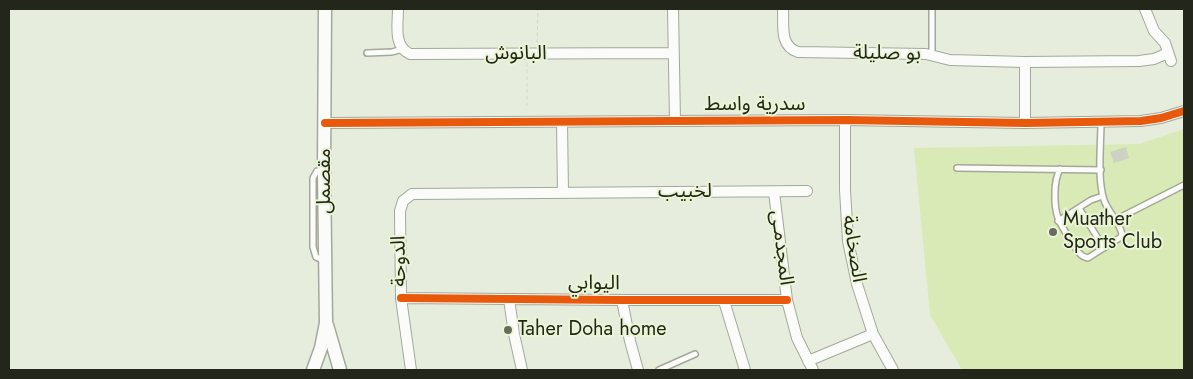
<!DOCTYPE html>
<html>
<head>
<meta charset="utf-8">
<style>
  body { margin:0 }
  #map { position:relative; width:1193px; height:379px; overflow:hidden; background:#e7eddc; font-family:Jost,sans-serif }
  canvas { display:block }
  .frame { position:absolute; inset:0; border:10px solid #23271b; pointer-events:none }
</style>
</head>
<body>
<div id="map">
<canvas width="1193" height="379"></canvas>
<div class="frame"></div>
</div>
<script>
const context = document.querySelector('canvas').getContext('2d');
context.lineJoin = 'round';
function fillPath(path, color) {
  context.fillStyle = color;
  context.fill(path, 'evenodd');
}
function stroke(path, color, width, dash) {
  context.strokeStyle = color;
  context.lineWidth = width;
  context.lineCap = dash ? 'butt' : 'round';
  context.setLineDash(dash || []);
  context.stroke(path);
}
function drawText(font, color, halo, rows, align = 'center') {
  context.font = font + ' Jost,"Noto Sans Arabic",sans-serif';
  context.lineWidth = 4;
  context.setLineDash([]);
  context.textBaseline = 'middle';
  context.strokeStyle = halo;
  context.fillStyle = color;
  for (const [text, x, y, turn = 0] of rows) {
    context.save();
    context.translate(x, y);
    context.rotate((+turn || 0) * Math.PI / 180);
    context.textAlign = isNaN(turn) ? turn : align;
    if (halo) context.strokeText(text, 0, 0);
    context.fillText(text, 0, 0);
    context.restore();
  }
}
const green = new Path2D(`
  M1184,129V370H962L930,315L914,148L1139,144Z`);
const building = new Path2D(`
  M1126,147L1129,158L1114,163L1110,152Z`);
const path = new Path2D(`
  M537,43L538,9
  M527,106V62`);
const service = new Path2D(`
  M932,9V55
  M367,53L392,52L403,49
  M957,168L1101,170
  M1060,169C1056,177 1055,183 1055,192C1054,215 1059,223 1072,242C1076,249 1080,257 1088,258L1121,237L1122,234C1119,221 1108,212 1104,200C1097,179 1101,144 1101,122
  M324,171H317L313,178V247L316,257L325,261
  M1079,208L1104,248
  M1115,220L1184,185
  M1058,221L1091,200L1103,196
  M659,370L695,354`);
const minor = new Path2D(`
  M398,9C398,25 393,46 410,54L673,53
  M673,9L675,121
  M783,9C784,25 779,46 798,52L926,54L950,60L1025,62L1139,61L1154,59L1168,53
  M1145,9L1154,31L1165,43L1171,61
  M845,120V190L848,241L857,284L873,334L893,370
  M562,122L563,193
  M325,123L845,120L1025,123L1141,121L1161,118L1184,111
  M1025,123V62
  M774,192L787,300L797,338L813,370
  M401,298L622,300H787
  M509,299L514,334L522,370
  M622,300L630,341L638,370
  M724,301L745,370
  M808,361L873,334
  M411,370L401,298L400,211L403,201L412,194L807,191`);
const tertiary = new Path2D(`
  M327,325L340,370
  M313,370L321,348L326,323L324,171L325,9`);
const cycleway = new Path2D(`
  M325,123L845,120L1025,123L1141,121L1161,118L1184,111
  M401,298L622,300H787`);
const markers = [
  [1053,232,5,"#686c5f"],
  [508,330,5,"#686c5f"]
];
const streetNames = [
  ["البانوش",516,54],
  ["بو صليلة",887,54,1],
  ["سدرية واسط",755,105],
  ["مقصمل",325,181,-90],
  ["لخبيب",685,192],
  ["المجدمـى",781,248,83],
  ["الصخامة",853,249,81],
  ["الدوحة",400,261,-91],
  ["اليوابي",594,284,1]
];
const poiNames = [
  ["Muather",1063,220],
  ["Sports Club",1063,243],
  ["Taher Doha home",518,330]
];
fillPath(green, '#d9eab6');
fillPath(building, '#cdd2c3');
stroke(service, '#a3a89b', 8);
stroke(minor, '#a3a89b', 12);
stroke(tertiary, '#a3a89b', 15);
stroke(path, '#d3d6d0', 1, [4, 2.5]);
stroke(service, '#fbfcfa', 5);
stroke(minor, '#fbfcfa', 10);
stroke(tertiary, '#fbfcfa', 12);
stroke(cycleway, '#e8590c', 8);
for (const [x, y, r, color] of markers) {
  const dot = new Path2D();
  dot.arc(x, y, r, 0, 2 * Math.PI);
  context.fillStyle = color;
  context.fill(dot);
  stroke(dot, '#e9f5d4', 2);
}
drawText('20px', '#23271b', '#e9f5d4', streetNames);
drawText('20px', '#23271b', '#e9f5d4', poiNames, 'left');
</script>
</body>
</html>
